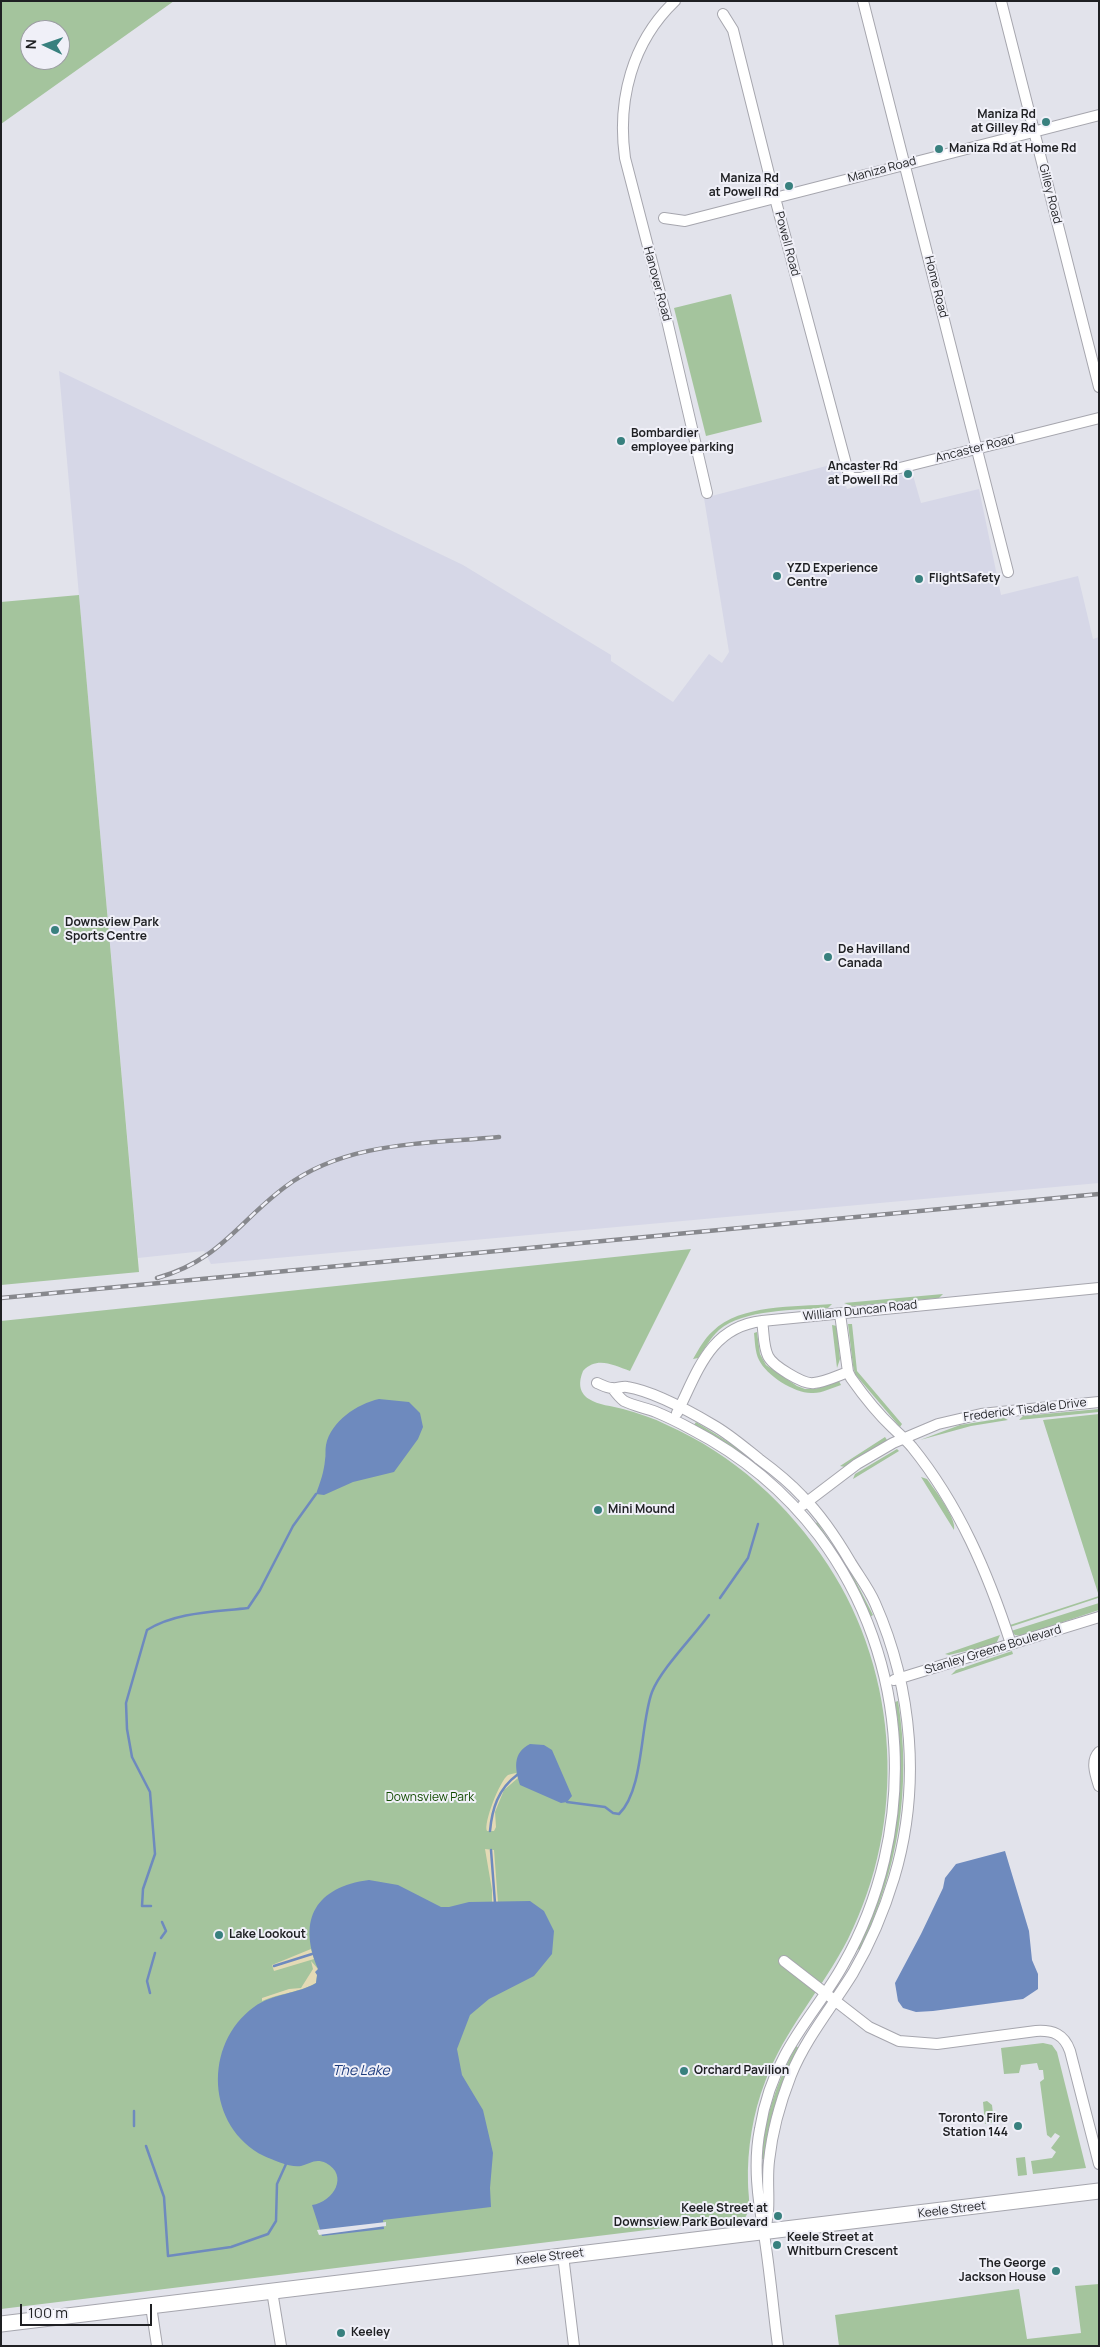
<!DOCTYPE html>
<html>
<head>
<meta charset="utf-8">
<style>
  body { margin:0 }
  #map { position:relative; width:1100px; height:2347px; overflow:hidden; background:#e2e3eb; font-family:Manrope,sans-serif }
  canvas { display:block }
  .frame { position:absolute; inset:0; border:2px solid #1f2023; pointer-events:none }
  .north { position:absolute; left:20px; top:20px; width:50px; height:50px; box-sizing:border-box; background:#f0f0f8; border:1px solid #9c9da3; border-radius:50%; rotate:273deg; font-size:14px; font-weight:700; line-height:20px; text-align:center; color:#1f2023 }
  .north::after { content:''; display:block; margin:auto; width:18px; height:22px; background:#38807e; clip-path:polygon(50% 0,100% 100%,50% 72%,0 100%) }
  .scale { position:absolute; left:20px; top:2304px; width:132px; height:22px; box-sizing:border-box; border:2px solid #1f2023; border-top:0; padding-left:6px; font-size:15px; line-height:18px; white-space:nowrap; color:#1f2023; -webkit-text-stroke:4px #f0f0f8; paint-order:stroke }
</style>
</head>
<body>
<div id="map">
<canvas width="1100" height="2347"></canvas>
<div class="frame"></div>
<div class="north">N</div>
<div class="scale">100 m</div>
</div>
<script>
const context = document.querySelector('canvas').getContext('2d');
context.lineJoin = 'round';
function fillPath(path, color) {
  context.fillStyle = color;
  context.fill(path, 'evenodd');
}
function stroke(path, color, width, dash) {
  context.strokeStyle = color;
  context.lineWidth = width;
  context.lineCap = dash ? 'butt' : 'round';
  context.setLineDash(dash || []);
  context.stroke(path);
}
function drawText(font, color, halo, rows, align = 'center') {
  context.font = font + ' Manrope,sans-serif';
  context.lineWidth = 4;
  context.setLineDash([]);
  context.textBaseline = 'middle';
  context.strokeStyle = halo;
  context.fillStyle = color;
  for (const [text, x, y, turn = 0] of rows) {
    context.save();
    context.translate(x, y);
    context.rotate((+turn || 0) * Math.PI / 180);
    context.textAlign = isNaN(turn) ? turn : align;
    if (halo) context.strokeText(text, 0, 0);
    context.fillText(text, 0, 0);
    context.restore();
  }
}
const built = new Path2D(`
  M59,371L463,565L611,655V661L673,702L709,654L722,663L729,652L704,498L838,463L847,489L912,472L921,503L979,489L1001,595L1078,576L1093,639L1099,637V1183L211,1264L204,1251L138,1258Z`);
const green = new Path2D(`
  M1,1H174L1,124ZM30,30H60V60H30Z
  M731,294L762,422L706,436L674,308Z
  M79,595L139,1272L1,1285V602Z
  M691,1249L630,1371C613,1365 597,1356 583,1371C579,1381 578,1392 589,1399C598,1405 612,1406 623,1409C638,1413 653,1418 667,1425C733,1454 789,1505 828,1565C900,1675 907,1822 848,1939C823,1988 784,2030 765,2082C753,2113 747,2149 748,2183C748,2195 752,2208 745,2218L1,2309V1321Z
  M943,1294L939,1298L852,1306L844,1303Z
  M832,1304L828,1308C796,1310 744,1309 719,1330C710,1338 705,1349 698,1358L693,1359C699,1349 704,1339 713,1331C740,1304 796,1307 832,1304Z
  M848,1324H852L857,1371L902,1424L900,1427L855,1374L853,1366Z
  M832,1325L837,1326L840,1359L837,1368Z
  M757,1332L760,1354L766,1365L797,1386L805,1389H815L839,1381L841,1385C831,1388 821,1394 811,1393C794,1393 766,1375 759,1360C755,1352 755,1342 754,1333Z
  M1099,1409V1412L1019,1420L1023,1416Z
  M1099,1414V1593H1098L1043,1420Z
  M1004,1418L1008,1420L971,1426L920,1440L960,1425Z
  M696,1422L733,1445L761,1465L758,1468L732,1448L694,1425Z
  M885,1437L887,1440L885,1442L845,1467L840,1466Z
  M897,1449L899,1451L853,1479L855,1474Z
  M921,1477L927,1479C934,1489 957,1518 954,1530Z
  M817,1522L851,1572L873,1615L870,1617L860,1596L815,1525Z
  M1099,1596L1098,1598L1010,1627V1625Z
  M1099,1603V1610L1021,1636L1015,1635L1011,1631Z
  M1000,1635L996,1644L949,1655L945,1654Z
  M1012,1651L1013,1654L951,1675L956,1670Z
  M898,1701C912,1788 898,1870 860,1950L857,1949C895,1871 909,1788 895,1702Z
  M1043,2043L1052,2045L1057,2052L1086,2168L1033,2174L1031,2161L1052,2158L1056,2152L1051,2148L1060,2136L1055,2133L1051,2138L1047,2135L1040,2082L1044,2079L1043,2070H1039L1037,2063L1021,2065L1019,2073L1004,2074L1001,2048Z
  M796,2046L799,2048C780,2084 768,2119 764,2159H761C764,2118 777,2082 796,2046Z
  M987,2101L992,2105L994,2122L985,2124L983,2102Z
  M1025,2157L1027,2175L1018,2176L1016,2158Z
  M1099,2284V2346H839L835,2315L1019,2289L1027,2339L1081,2333L1075,2286Z`);
const sand = new Path2D(`
  M516,1773L518,1778L504,1790L495,1812L496,1827L494,1831H487C483,1824 500,1780 508,1775C510,1774 513,1774 516,1773Z
  M485,1849L494,1850L498,1903H492V1890Z
  M311,1949L314,1959L274,1971L272,1965Z
  M311,1961L318,1969L316,1983C301,1992 280,1993 262,2001V1998L289,1989L301,1988L313,1969Z`);
const water = new Path2D(`
  M379,1399L409,1402L420,1413L423,1427L418,1439L394,1472L353,1482L324,1495L316,1494C320,1483 324,1472 325,1460C326,1455 325,1450 326,1445C331,1421 357,1404 379,1399Z
  M530,1744L544,1745L552,1750L572,1796L567,1802L561,1803L520,1785C515,1769 512,1753 530,1744Z
  M1005,1851L1029,1931L1032,1960L1038,1974V1989L1023,1999L933,2011L916,2012L903,2008L898,2001L895,1983L921,1934L943,1888L945,1878L956,1864Z
  M369,1880L398,1885L441,1907H449L469,1902L530,1901L544,1911L554,1931L552,1954L534,1976L489,1999L470,2015L457,2049L462,2075L483,2110L493,2153L490,2188L491,2207L383,2220L384,2229L322,2236L312,2205C334,2202 349,2175 326,2163C315,2158 310,2164 301,2166C291,2168 273,2160 264,2156C206,2127 203,2044 254,2007C273,1993 298,1994 316,1983L317,1975L315,1972L318,1969C297,1919 316,1887 369,1880Z`);
const pier = new Path2D(`
  M386,2222V2226L319,2235L317,2230Z`);
const stream = new Path2D(`
  M720,1598L748,1558L758,1524
  M567,1802L605,1807L613,1813L619,1814C644,1790 640,1724 652,1692C661,1669 693,1637 709,1615
  M490,1831C492,1809 498,1789 517,1775
  M491,1850L495,1903
  M151,1906H142L143,1889L155,1854L150,1792L132,1757L127,1729L126,1703L147,1630C176,1612 214,1612 248,1608L260,1590L293,1526L316,1494
  M161,1938L166,1931L162,1922
  M274,1966L312,1954
  M150,1993L147,1981L155,1953
  M134,2111V2126
  M146,2146L164,2197L168,2256L231,2247L268,2234L276,2221L277,2184L286,2164`);
const street = new Path2D(`
  M675,1C632,42 617,100 625,158L666,316L707,493
  M863,1L1008,572
  M1001,1L1099,387
  M723,14L733,30L775,198L849,475L853,478H860L1099,418
  M664,218L685,221L1099,115
  M840,1314L848,1372L851,1378C863,1395 877,1413 893,1428C899,1434 906,1440 912,1447C959,1505 988,1573 1011,1644
  M762,1321C764,1332 763,1346 768,1356C772,1365 803,1385 814,1383C825,1382 837,1376 848,1372
  M597,1383C602,1385 607,1388 612,1388C617,1389 622,1386 627,1387C652,1391 691,1412 713,1425C729,1434 744,1447 759,1459C774,1470 789,1482 802,1496C822,1516 837,1539 851,1563C859,1576 869,1589 875,1603C913,1689 921,1788 894,1878C884,1911 870,1944 853,1973C832,2007 806,2038 791,2075C780,2103 772,2132 769,2161C766,2186 772,2208 764,2233
  M613,1389C616,1393 620,1398 624,1401C634,1406 646,1408 656,1412C668,1417 680,1423 691,1429C741,1455 785,1491 819,1536C912,1660 919,1832 843,1965C826,1996 802,2023 785,2055C773,2077 764,2104 760,2129C753,2164 758,2199 764,2234C770,2271 773,2309 778,2346
  M677,1413C698,1371 710,1327 762,1321L1099,1288
  M803,1505L857,1464L893,1443L938,1424L981,1414L1099,1402
  M894,1680L1099,1617
  M1099,1752C1090,1761 1096,1776 1099,1786
  M784,1961L869,2027L899,2041L937,2044L1036,2031C1053,2030 1064,2034 1070,2051L1099,2164
  M563,2255L574,2346
  M272,2291L281,2346
  M151,2306L157,2346`);
const secondary = new Path2D(`
  M1,2324L1099,2191`);
const rail = new Path2D(`
  M157,1278C219,1261 238,1222 285,1187C346,1141 426,1144 499,1137
  M1,1298L1099,1194`);
const markers = [
  [1046,122,5,"#38807e"],
  [939,149,5,"#38807e"],
  [789,186,5,"#38807e"],
  [621,441,5,"#38807e"],
  [908,474,5,"#38807e"],
  [777,576,5,"#38807e"],
  [919,579,5,"#38807e"],
  [55,930,5,"#38807e"],
  [828,957,5,"#38807e"],
  [598,1510,5,"#38807e"],
  [219,1935,5,"#38807e"],
  [684,2071,5,"#38807e"],
  [1018,2126,5,"#38807e"],
  [778,2216,5,"#38807e"],
  [777,2245,5,"#38807e"],
  [1056,2271,5,"#38807e"],
  [341,2333,5,"#38807e"]
];
const poiNames = [
  ["Maniza Rd",1036,115,"right"],
  ["at Gilley Rd",1036,129,"right"],
  ["Maniza Rd at Home Rd",949,149],
  ["Maniza Rd",779,179,"right"],
  ["at Powell Rd",779,193,"right"],
  ["Bombardier",631,434],
  ["employee parking",631,448],
  ["Ancaster Rd",898,467,"right"],
  ["at Powell Rd",898,481,"right"],
  ["YZD Experience",787,569],
  ["Centre",787,583],
  ["FlightSafety",929,579],
  ["Downsview Park",65,923],
  ["Sports Centre",65,937],
  ["De Havilland",838,950],
  ["Canada",838,964],
  ["Mini Mound",608,1510],
  ["Lake Lookout",229,1935],
  ["Orchard Pavilion",694,2071],
  ["Toronto Fire",1008,2119,"right"],
  ["Station 144",1008,2133,"right"],
  ["Keele Street at",768,2209,"right"],
  ["Downsview Park Boulevard",768,2223,"right"],
  ["Keele Street at",787,2238],
  ["Whitburn Crescent",787,2252],
  ["The George",1046,2264,"right"],
  ["Jackson House",1046,2278,"right"],
  ["Keeley",351,2333]
];
const streetNames = [
  ["Maniza Road",882,170,-15],
  ["Gilley Road",1050,194,76],
  ["Powell Road",787,244,75],
  ["Hanover Road",657,284,75],
  ["Home Road",936,287,76],
  ["Ancaster Road",975,449,-14],
  ["William Duncan Road",860,1311,-6],
  ["Frederick Tisdale Drive",1025,1410,-7],
  ["Stanley Greene Boulevard",993,1650,-17],
  ["Keele Street",952,2210,-7],
  ["Keele Street",550,2257,-7]
];
const parkNames = [
  ["Downsview Park",430,1798]
];
const waterNames = [
  ["The Lake",361,2071]
];
fillPath(built, '#d6d7e7');
fillPath(green, '#a4c49d');
fillPath(sand, '#e4dab5');
fillPath(water, '#6e8abe');
fillPath(pier, '#e2e3eb');
stroke(stream, '#6e8abe', 2.5);
stroke(street, '#a6a6ae', 12);
stroke(secondary, '#a6a6ae', 17);
stroke(street, '#fff', 10);
stroke(secondary, '#fff', 15);
stroke(rail, '#87888d', 4.5);
stroke(rail, '#f0f0f8', 2.5, [8]);
for (const [x, y, r, color] of markers) {
  const dot = new Path2D();
  dot.arc(x, y, r, 0, 2 * Math.PI);
  context.fillStyle = color;
  context.fill(dot);
  stroke(dot, '#f0f0f8', 2);
}
drawText('bold 12px', '#1f2023', '#f0f0f8', poiNames, 'left');
drawText('12px', '#1f2023', '#f0f0f8', streetNames);
drawText('12px', '#134c02', '#f0f0f8', parkNames);
drawText('italic 14px', '#1e3d7e', '#f0f0f8', waterNames);
</script>
</body>
</html>
